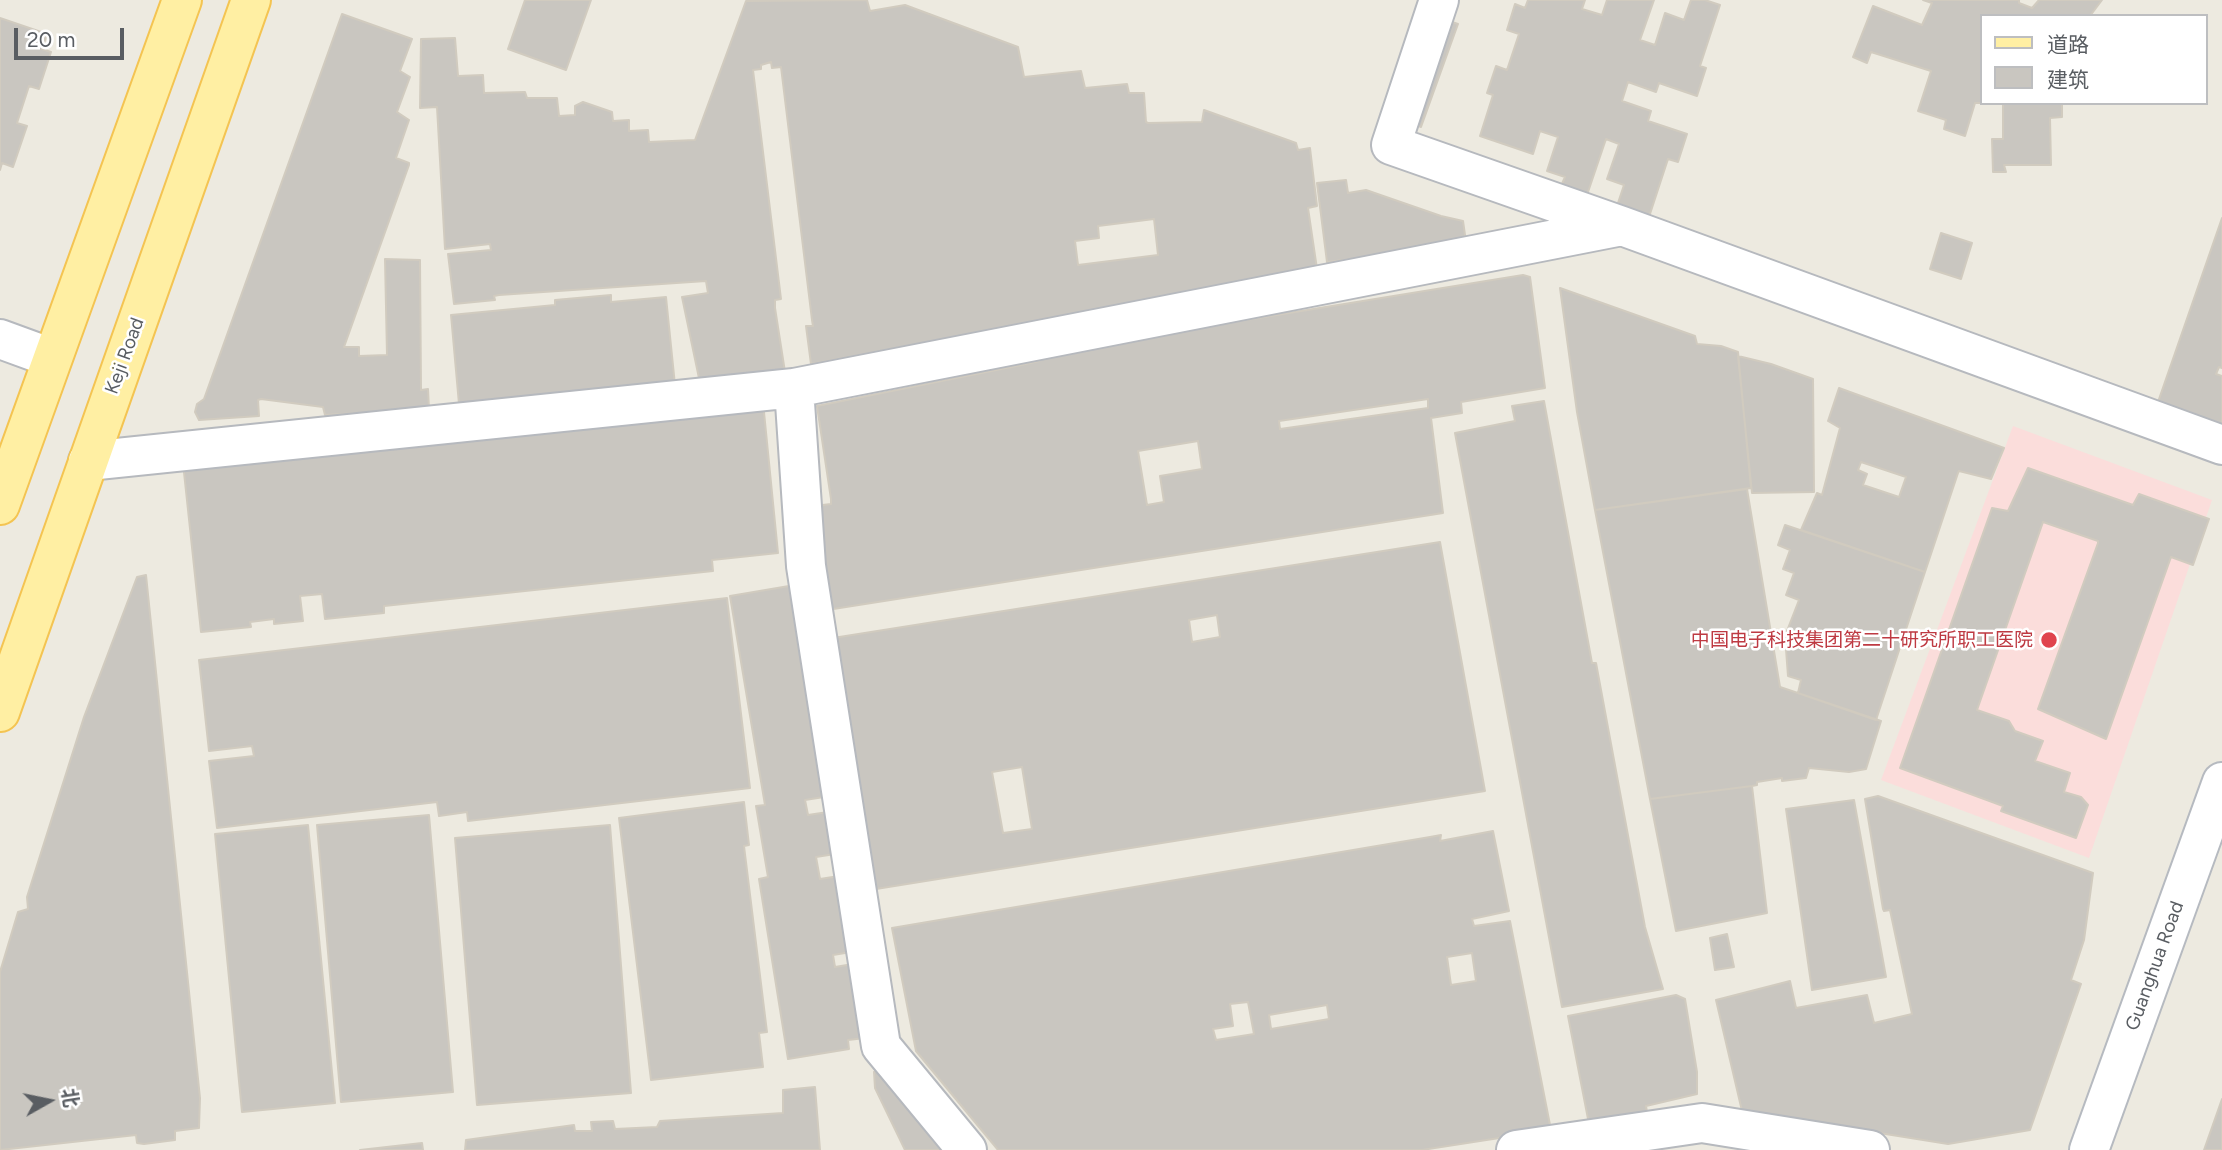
<!DOCTYPE html>
<html>
<head>
<meta charset="utf-8">
<style>
  body { margin:0 }
  #map { position:relative; width:2222px; height:1150px; overflow:hidden; background:#edeae0; font-family:Figtree,"Noto Sans SC",sans-serif }
  canvas { display:block }
  .legend { position:absolute; left:1980px; top:14px; width:228px; height:91px; box-sizing:border-box; background:#fff; border:2px solid #bdbec0; margin:0; padding:9px 12px; list-style:none; font-size:21px; color:#595d62 }
  .legend li { display:flex; align-items:center; gap:14px; height:35px }
  .legend b { width:35px; border:2px solid #bdbec0 }
  .north { position:absolute; left:14px; top:1066px; width:70px; height:70px; -webkit-text-stroke:5px #fff; paint-order:stroke; rotate:81deg; font-size:19px; font-weight:700; line-height:28px; text-align:center; color:#595d62 }
  .north::after { content:''; display:block; margin:auto; width:24px; height:32px; background:#595d62; clip-path:polygon(50% 0,100% 100%,50% 72%,0 100%) }
  .scale { position:absolute; left:14px; top:28px; width:110px; height:32px; box-sizing:border-box; border:4px solid #595d62; border-top:0; padding-left:9px; font-size:21px; line-height:24px; white-space:nowrap; color:#595d62; -webkit-text-stroke:5px #fff; paint-order:stroke }
</style>
</head>
<body>
<div id="map">
<canvas width="2222" height="1150"></canvas>
<ul class="legend">
<li><b style="height:9px;background:#ffefa3"></b>道路</li>
<li><b style="height:19px;background:#c9c6c0"></b>建筑</li>
</ul>
<div class="north">北</div>
<div class="scale">20 m</div>
</div>
<script>
const context = document.querySelector('canvas').getContext('2d');
context.lineJoin = 'round';
function fillPath(path, color) {
  context.fillStyle = color;
  context.fill(path, 'evenodd');
}
function stroke(path, color, width, dash) {
  context.strokeStyle = color;
  context.lineWidth = width;
  context.lineCap = dash ? 'butt' : 'round';
  context.setLineDash(dash || []);
  context.stroke(path);
}
function drawText(font, color, halo, rows, align = 'center') {
  context.font = font + ' Figtree,"Noto Sans SC",sans-serif';
  context.lineWidth = 5;
  context.setLineDash([]);
  context.textBaseline = 'middle';
  context.strokeStyle = halo;
  context.fillStyle = color;
  for (const [text, x, y, turn = 0] of rows) {
    context.save();
    context.translate(x, y);
    context.rotate((+turn || 0) * Math.PI / 180);
    context.textAlign = isNaN(turn) ? turn : align;
    if (halo) context.strokeText(text, 0, 0);
    context.fillText(text, 0, 0);
    context.restore();
  }
}
const medical = new Path2D(`
  M2013,426L2212,500L2089,858L1881,780Z`);
const building = new Path2D(`
  M525,0H591L566,70L508,49Z
  M867,0L870,11L905,5L1018,47L1024,77L1081,71L1085,88L1127,84L1129,93H1144L1146,122L1148,123L1202,122L1204,110L1296,143L1298,150L1310,148L1317,206L1308,208L1317,269L811,364L806,326H813L812,320L781,67L772,68L771,62L761,65V69L753,70L781,299L775,300V308L785,372L700,383L682,297L708,293L706,281L499,295L494,296L495,300L454,304L448,254L491,250L490,244L445,249L437,107L420,108L421,39L455,38L458,76L483,75L484,93L525,92L527,98H557L559,116L575,115V106L583,102L612,112L613,121L629,120V131L648,130L649,142L695,140L746,1ZM1154,219L1158,255L1078,265L1075,241L1099,238L1098,226Z
  M1528,0H1585L1582,9L1602,15L1607,0H1654L1640,40L1655,45L1665,13L1684,20L1691,0H1705L1720,5L1700,66L1706,68L1697,96L1659,83L1656,92L1628,82L1622,101L1651,111L1648,121L1687,134L1678,162L1668,159L1649,217L1617,206L1624,185L1607,179L1619,144L1606,139L1587,195L1561,186L1565,177L1547,171L1558,137L1540,131L1533,154L1480,136L1493,95L1487,93L1496,66L1507,70L1519,34L1507,30L1515,4L1525,8Z
  M1923,0H2019V3L2032,8L2039,0H2102L2090,16H1982L1984,103H1975L1965,136L1944,129L1946,120L1918,111L1931,71L1871,52L1867,63L1853,57L1873,6L1922,25L1932,3Z
  M342,14L412,39L400,71L410,77L397,112L409,120L396,158L409,163V165L344,347H359V356L387,355L385,259L420,260L421,390L428,389L429,409L325,415L323,407L261,399L258,400L259,416L199,420L195,412L197,404L204,399Z
  M1429,14L1458,24L1421,127L1401,119Z
  M0,18L47,34L42,49L51,52L39,89L29,86L17,123L27,126L13,167L2,163L0,170Z
  M2003,103H2062V117L2050,118L2051,165H2004L2006,172H1993L1992,139H2003Z
  M1346,180L1348,193L1366,190L1441,216L1463,221L1467,249L1442,248L1327,262L1317,183Z
  M2222,218V368L2219,367L2216,374L2222,376V423L2218,435L2158,402Z
  M1941,233L1972,243L1961,279L1930,269Z
  M1523,275L1530,277L1545,388L1461,402L1462,413L1431,418L1443,513L827,610L814,506L831,504V499L817,406L1021,365L1039,361L1038,356L1141,337ZM1428,399V408L1280,429L1279,421ZM1198,441L1202,469L1160,476L1164,502L1147,505L1138,451Z
  M1560,288L1695,336L1697,344L1721,346L1738,352L1751,488L1595,510L1577,412Z
  M611,295V302L666,297L675,385L459,404L451,315L555,305V300Z
  M1738,356L1771,364L1813,379L1814,492L1752,493Z
  M1839,388L2004,448L1991,479L1959,471L1958,473L1925,572L1801,530L1817,493L1822,495L1840,428L1828,421ZM1861,462L1906,477L1899,497L1863,485L1867,474L1858,470Z
  M1544,401L1592,663H1596L1645,927L1663,989L1562,1007L1455,433L1515,421L1512,406Z
  M763,402L778,553L712,560L713,571L384,606V613L325,619L322,594L300,596L303,621L274,624V619L250,622L251,627L201,632L183,463Z
  M2028,468L2133,505L2139,494L2209,519L2193,565L2171,557L2106,739L2038,709L2098,543V541L2043,522L1977,710L2009,721L2015,731L2043,741L2035,761L2070,773L2064,792L2081,797L2088,805L2076,838L2001,811L2003,806L1900,768L1992,508L2008,511Z
  M1747,489L1780,687L1881,721L1866,769L1849,772L1809,768L1806,778L1782,781V778L1757,782V785L1752,786L1650,799L1595,510Z
  M1785,525L1925,572L1876,720L1798,693L1801,680L1788,676L1785,636L1799,600L1786,595L1794,573L1783,569L1790,550L1778,545Z
  M1440,542L1485,791L876,889L833,638ZM1217,615L1220,637L1192,642L1189,620ZM1022,767L1032,829L1003,833L992,772Z
  M146,575L200,1098L199,1128L175,1131V1140L144,1144L137,1143L136,1135L0,1150V972L18,912L28,909L27,897L84,717L137,577Z
  M789,586L824,797L805,800L808,815L828,812L835,854L816,857L820,879L839,876L851,952L833,955L835,967L853,964L865,1038L848,1040L849,1049L788,1059L759,879L768,877L756,806L765,805L730,596Z
  M727,598L750,788L468,821L467,812L439,816L437,802L217,828L209,761L254,756L252,746L209,751L199,660Z
  M1752,786L1767,913L1676,931L1650,799Z
  M1878,796L2093,873L2084,940L2071,980L2081,984L2030,1130L1948,1144L1742,1111L1716,1000L1790,981L1796,1008L1867,995L1874,1023L1912,1014L1890,910L1884,911L1883,909L1865,799Z
  M1854,800L1886,977L1812,990L1786,809Z
  M744,802L749,845L744,846L767,1032L759,1033L763,1067L651,1080L619,818Z
  M429,815L453,1092L341,1102L317,825Z
  M308,825L335,1103L242,1112L215,834Z
  M610,825L631,1093L477,1105L455,838Z
  M1493,831L1509,911L1472,919L1474,926L1510,921L1551,1130L1422,1150H998L916,1051L892,928L1430,837L1441,835L1440,841ZM1472,953L1476,981L1451,985L1447,957ZM1248,1002L1254,1034L1216,1040L1213,1029L1233,1026L1230,1004ZM1327,1005L1329,1019L1271,1029L1269,1015Z
  M1727,934L1734,967L1715,970L1710,938Z
  M1676,995L1685,999L1697,1072V1094L1646,1106L1647,1112L1589,1124L1568,1016Z
  M879,1070L951,1150H905L875,1088L874,1072Z
  M815,1087L820,1150H465L466,1140L574,1125L575,1131H592L591,1122L613,1121L615,1129L657,1127L660,1121L783,1113V1090Z
  M2222,1099V1150H2204Z
  M422,1143L423,1150H360Z`);
const street = new Path2D(`
  M1439,0L1391,145L1622,226L2222,445
  M0,339L52,358
  M794,388L806,566L881,1046L967,1150
  M88,461L794,388L1622,226
  M1516,1150L1702,1123L1870,1150`);
const secondary = new Path2D(`
  M2089,1150L2222,782`);
const primary = new Path2D(`
  M0,505L182,0
  M0,712L251,0`);
const markers = [
  [2049,640,9,"#e0444e"]
];
const streetNames = [
  ["Keji Road",125,356,-70],
  ["Guanghua Road",2155,966,-70]
];
const healthNames = [
  ["中国电子科技集团第二十研究所职工医院",2033,640]
];
fillPath(medical, '#fbdddb');
fillPath(building, '#c9c6c0');
stroke(building, '#d1cbbf', 2);
stroke(street, '#b6b9be', 42);
stroke(secondary, '#b6bac0', 42);
stroke(primary, '#f4c452', 42);
stroke(street, '#fff', 38);
stroke(secondary, '#fff', 38);
stroke(primary, '#ffefa3', 38);
for (const [x, y, r, color] of markers) {
  const dot = new Path2D();
  dot.arc(x, y, r, 0, 2 * Math.PI);
  context.fillStyle = color;
  context.fill(dot);
  stroke(dot, '#fff', 2.5);
}
drawText('19px', '#595d62', '#fff', streetNames);
drawText('19px', '#be3a42', '#fff', healthNames, 'right');
</script>
</body>
</html>
